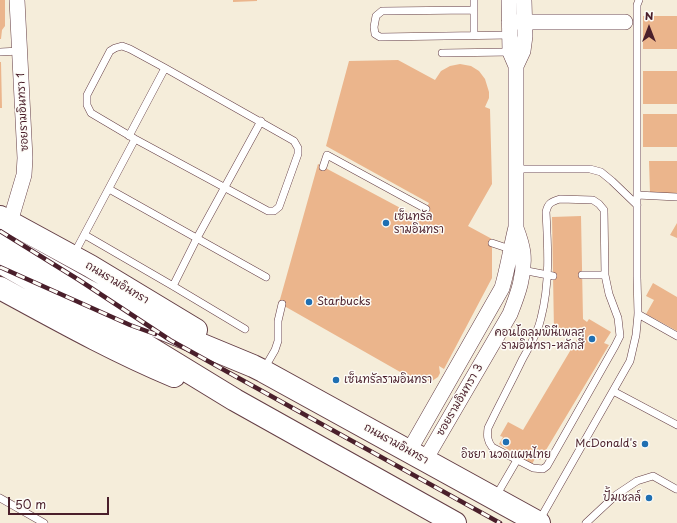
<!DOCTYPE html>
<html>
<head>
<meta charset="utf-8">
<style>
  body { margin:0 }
  #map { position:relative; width:677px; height:523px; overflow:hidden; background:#f5edda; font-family:"Playpen Sans",sans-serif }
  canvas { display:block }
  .north { position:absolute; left:629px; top:8px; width:40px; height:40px; -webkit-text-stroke:3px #fdfcf7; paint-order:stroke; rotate:0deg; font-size:11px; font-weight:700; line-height:16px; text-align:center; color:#4a1f2b }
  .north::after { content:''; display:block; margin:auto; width:14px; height:18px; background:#4a1f2b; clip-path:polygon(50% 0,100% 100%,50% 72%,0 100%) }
  .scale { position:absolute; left:8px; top:497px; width:101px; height:18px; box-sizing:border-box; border:2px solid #4a1f2b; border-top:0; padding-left:5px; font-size:12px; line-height:14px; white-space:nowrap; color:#4a1f2b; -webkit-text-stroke:3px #fdfcf7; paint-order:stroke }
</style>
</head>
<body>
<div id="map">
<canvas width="677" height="523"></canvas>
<div class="north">N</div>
<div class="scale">50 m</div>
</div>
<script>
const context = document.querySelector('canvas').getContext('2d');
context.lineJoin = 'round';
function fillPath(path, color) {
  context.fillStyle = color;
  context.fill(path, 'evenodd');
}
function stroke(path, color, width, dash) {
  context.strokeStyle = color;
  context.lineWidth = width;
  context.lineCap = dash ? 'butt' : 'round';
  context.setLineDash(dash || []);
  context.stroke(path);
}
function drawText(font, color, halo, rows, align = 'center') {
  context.font = font + ' "Playpen Sans","Playpen Sans Thai",sans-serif';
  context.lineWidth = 3;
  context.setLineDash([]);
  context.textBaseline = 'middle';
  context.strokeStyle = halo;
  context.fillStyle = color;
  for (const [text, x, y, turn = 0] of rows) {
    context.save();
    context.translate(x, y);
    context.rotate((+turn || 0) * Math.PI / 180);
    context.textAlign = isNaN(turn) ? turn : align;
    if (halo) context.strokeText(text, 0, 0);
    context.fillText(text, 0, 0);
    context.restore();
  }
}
const building = new Path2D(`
  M0,0H5V26L2,30L1,39H0Z
  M233,0H257V1L233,2Z
  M643,16H677V49H643Z
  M398,60L435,80L441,71L450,66L460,64L471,66L479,71L485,79L489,92V98L485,107L490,109L492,184L468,226L492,239V278L444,369L439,366L440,373L438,377L432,381H426L422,378L420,375L416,381L279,303L318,164L421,219L429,203L326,146L349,61Z
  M0,62H1L2,108H0Z
  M643,71H677V104H643Z
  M643,114H677V147H643Z
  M649,161H677V193H650Z
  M581,216L583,319L587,322L589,319L611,332L604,343L609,345L540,460L536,457L532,464L499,444L503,437L500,436L508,422L523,430L579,336L569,330L554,331L552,217Z
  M677,223V238L670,235Z
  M653,283L677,297V331L646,314L654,300L646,296Z`);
const lane = new Path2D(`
  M474,0V36
  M474,10L382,11L376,16L374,27L375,34L380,37L510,35
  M122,46L130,49L165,68L294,141L298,148V154L279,207L274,211H268L135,139L91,113L87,105V95L110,51L115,48Z
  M0,52L20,51
  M442,53L510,52
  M129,136L165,68
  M323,167L327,155L426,209
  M516,169H590L601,172L612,181L637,205
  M109,189L266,277
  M637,195L677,197
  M560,199L593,200L599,204L604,210L605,275L609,294L618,318L620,336L615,346L547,466L543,469L533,468L492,447C487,440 487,436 488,428C499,405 511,383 522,360C529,347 538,333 541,318C550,283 548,248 546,212C548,203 551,202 560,199Z
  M85,235L173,286L245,329
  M492,243L513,250
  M74,254L135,139
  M522,270L553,276
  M582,275H605
  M173,286L197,238L261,121
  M638,314L677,336
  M264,369L275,350L278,341V321L282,304
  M613,391L677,425
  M496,496L517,460
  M0,498L44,523
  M539,521L630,361L636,335L638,314L637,277V5L639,0
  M586,523L616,495L637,481L653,476L676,489`);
const street = new Path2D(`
  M509,22H625
  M516,66L523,51L525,36L524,0
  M10,222L24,175L25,158L17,0
  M409,451L502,288C508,268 511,247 516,227V66L510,52L509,0
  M425,460L510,314C518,294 525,275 523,253C522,245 519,236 516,228`);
const primary = new Path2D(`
  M0,217L90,266L196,330
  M0,242L88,291L149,323L253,366L263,371L539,523
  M0,262L145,345L235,400L455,523
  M0,288C57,319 114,351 174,376`);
const rail = new Path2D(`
  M0,231L79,280L170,340L500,523
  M0,267L130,325L155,334`);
const markers = [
  [386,223,4,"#1f6fb2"],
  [309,302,4,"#1f6fb2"],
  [592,339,4,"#1f6fb2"],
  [336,380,4,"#1f6fb2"],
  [506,442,4,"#1f6fb2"],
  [645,444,4,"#1f6fb2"],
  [649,498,4,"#1f6fb2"]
];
const streetNames = [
  ["ซอยรามอินทรา 1",23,112,-93],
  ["ถนนรามอินทรา",117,283,31],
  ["ซอยรามอินทรา 3",460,400,-60],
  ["ถนนรามอินทรา",396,444,29]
];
const poiNames = [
  ["เซ็นทรัล",394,217],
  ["รามอินทรา",394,230],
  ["Starbucks",317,302],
  ["คอนโดลุมพินีเพลส",584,333,"right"],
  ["รามอินทรา-หลักสี่",584,346,"right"],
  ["เซ็นทรัลรามอินทรา",344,380],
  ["McDonald's",637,444,"right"],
  ["อิชยา นวดแผนไทย",506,455,"center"],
  ["ปั้มเชลล์",641,498,"right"]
];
fillPath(building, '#ebb58c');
stroke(lane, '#643e45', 8);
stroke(street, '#643e45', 16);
stroke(primary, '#643e45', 24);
stroke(lane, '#fff', 7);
stroke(street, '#fff', 15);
stroke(primary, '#fff', 22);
stroke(rail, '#4a1f2b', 4.5);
stroke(rail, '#fdfcf7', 3, [9]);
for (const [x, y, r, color] of markers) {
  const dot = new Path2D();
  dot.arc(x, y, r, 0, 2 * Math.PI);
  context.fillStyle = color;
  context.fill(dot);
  stroke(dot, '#fdfcf7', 1.5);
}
drawText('11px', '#4a1f2b', '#fdfcf7', streetNames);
drawText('11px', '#4a1f2b', '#fdfcf7', poiNames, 'left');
</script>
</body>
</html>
